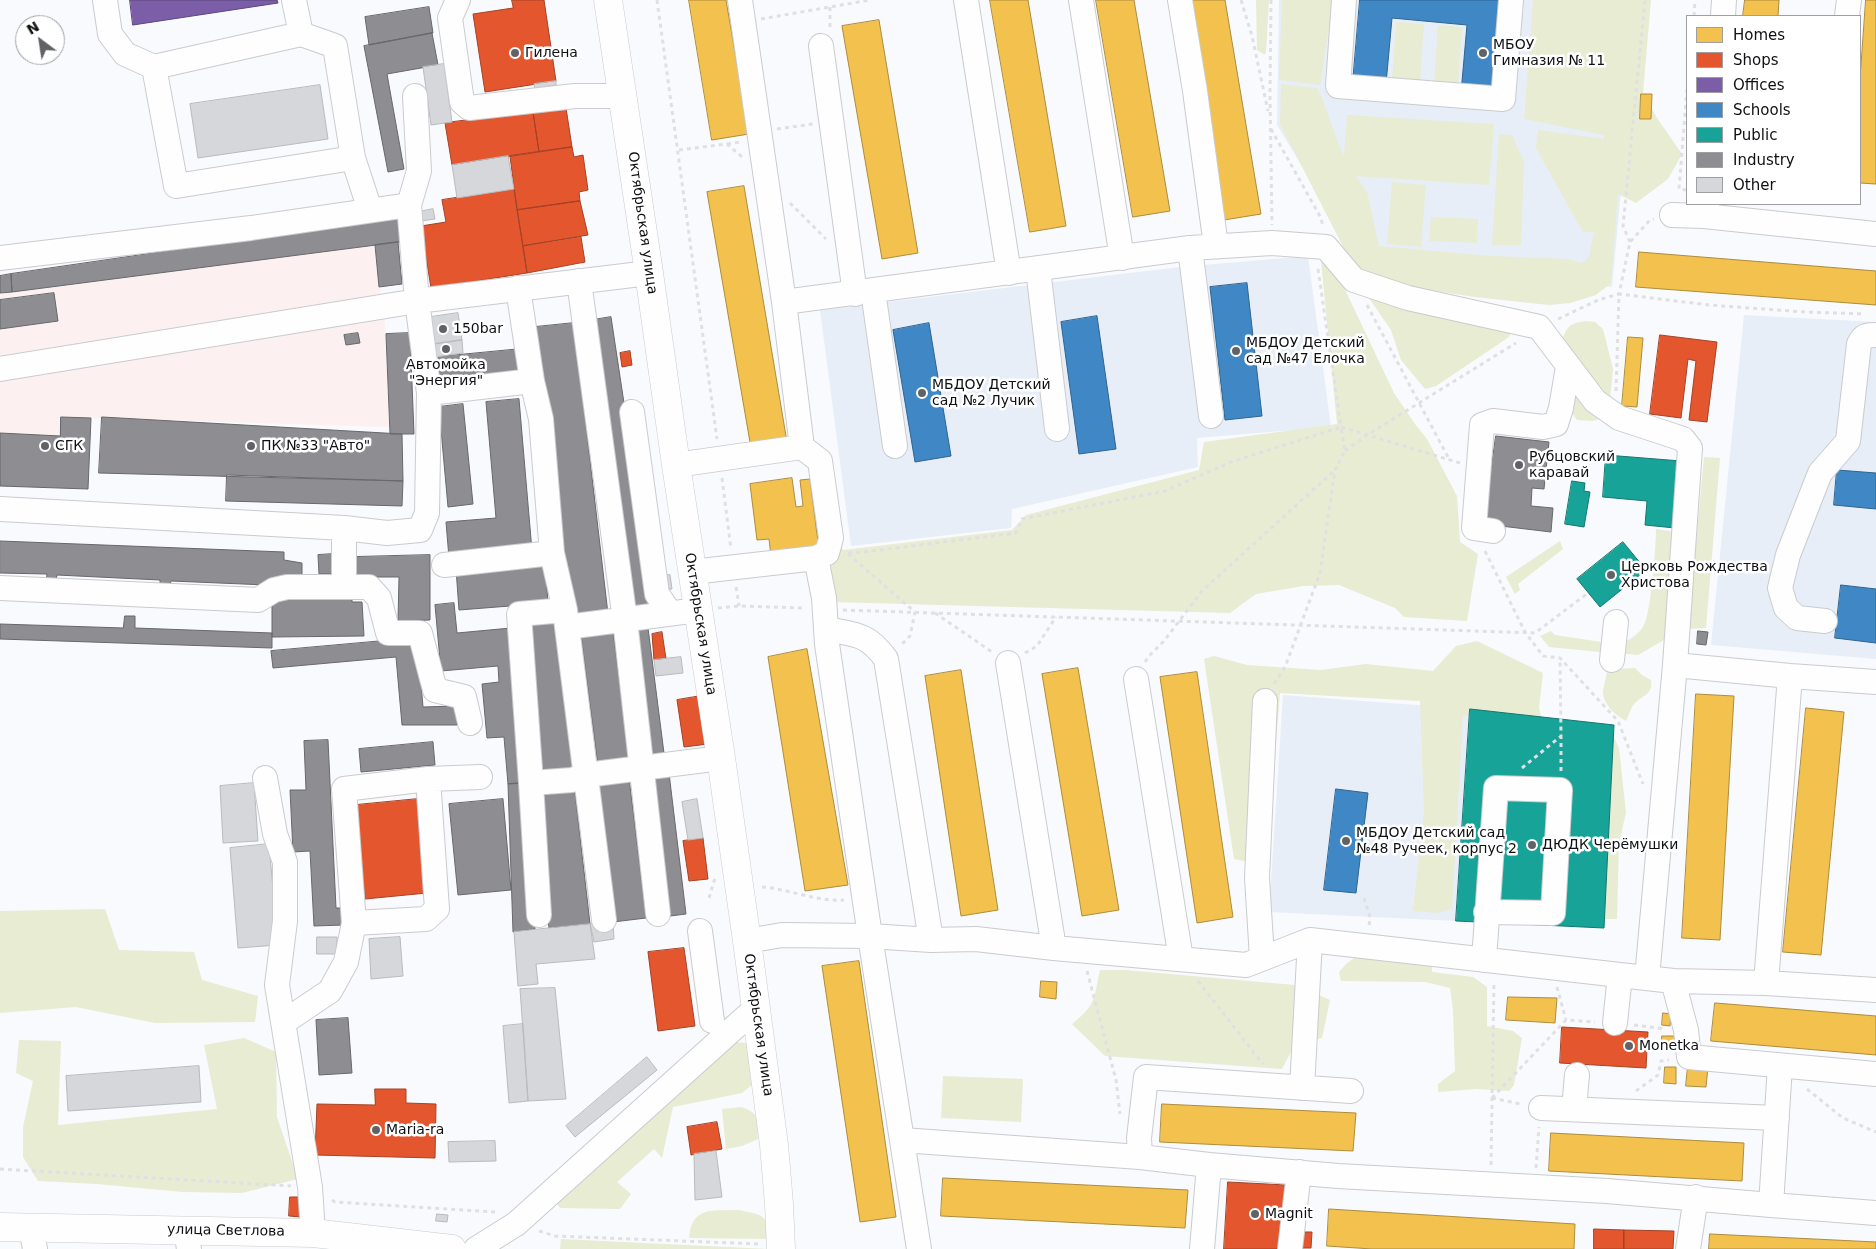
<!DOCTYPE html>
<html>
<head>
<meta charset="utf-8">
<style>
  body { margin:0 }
  #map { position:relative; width:1876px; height:1249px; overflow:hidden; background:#f8fafd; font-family:"DejaVu Sans",sans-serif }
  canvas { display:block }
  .legend { position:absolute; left:1686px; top:15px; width:175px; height:190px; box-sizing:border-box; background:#fff; border:1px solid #9f9fa1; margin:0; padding:6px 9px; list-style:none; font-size:15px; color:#0e1013 }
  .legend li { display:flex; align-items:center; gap:10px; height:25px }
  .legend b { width:25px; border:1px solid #9f9fa1 }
  .north { position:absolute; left:15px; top:15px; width:50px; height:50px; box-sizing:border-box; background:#fff; border:1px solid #9f9fa1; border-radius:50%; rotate:329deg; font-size:14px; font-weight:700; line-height:20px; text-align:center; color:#0e1013 }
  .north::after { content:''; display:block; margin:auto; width:18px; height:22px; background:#606265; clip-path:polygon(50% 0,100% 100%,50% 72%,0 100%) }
</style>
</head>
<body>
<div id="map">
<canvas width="1876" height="1249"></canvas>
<ul class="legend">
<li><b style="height:14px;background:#f2c14e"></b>Homes</li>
<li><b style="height:14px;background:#e4572e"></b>Shops</li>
<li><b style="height:14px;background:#7b5ea7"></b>Offices</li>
<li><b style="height:14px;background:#3f88c5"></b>Schools</li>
<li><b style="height:14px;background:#17a398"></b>Public</li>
<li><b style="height:14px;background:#8d8d92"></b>Industry</li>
<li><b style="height:14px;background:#d6d7da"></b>Other</li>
</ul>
<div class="north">N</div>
</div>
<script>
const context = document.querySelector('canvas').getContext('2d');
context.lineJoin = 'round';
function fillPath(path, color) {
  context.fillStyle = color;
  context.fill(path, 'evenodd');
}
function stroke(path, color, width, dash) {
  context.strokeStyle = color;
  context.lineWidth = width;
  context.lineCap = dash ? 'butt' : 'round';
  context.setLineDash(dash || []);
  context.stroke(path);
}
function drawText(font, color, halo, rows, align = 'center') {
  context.font = font + ' "DejaVu Sans",sans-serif';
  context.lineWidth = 5;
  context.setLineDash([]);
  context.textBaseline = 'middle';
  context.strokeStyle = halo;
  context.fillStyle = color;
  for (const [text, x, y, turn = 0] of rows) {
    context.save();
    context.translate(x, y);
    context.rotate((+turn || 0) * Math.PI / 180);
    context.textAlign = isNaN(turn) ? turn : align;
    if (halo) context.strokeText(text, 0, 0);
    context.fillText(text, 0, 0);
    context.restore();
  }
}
const industrial = new Path2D(`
  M375,245L386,334L389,427L91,418L0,486V292Z`);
const built = new Path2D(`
  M1279,0H1639L1612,287L1365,270L1277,125Z
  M1308,256L1331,427L1197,438L1198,467L1012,509L1011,528L851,546L820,310L1180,267Z
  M1744,315L1876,322V659L1711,645Z
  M1283,695L1470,709L1456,921L1269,912Z`);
const green = new Path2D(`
  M1256,0H1269L1266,52L1265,55L1257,50Z
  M1282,0H1333L1320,85L1279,80Z
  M1533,0H1651L1643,93L1657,118L1682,154L1668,179L1636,203L1618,194L1611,283L1596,295L1570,303L1549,305L1475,297L1382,283L1353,266L1280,124L1281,84L1317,88C1328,109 1333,134 1344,156L1347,115L1494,124L1489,185L1356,176L1367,192L1379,246L1492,256L1568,259L1582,263L1589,257L1594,232H1583L1536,148L1538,130L1604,139V135L1524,119Z
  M1396,22L1424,24L1420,82L1392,80Z
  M1438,25L1462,27L1458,84L1434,82Z
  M1499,134L1512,135L1524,162L1521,245H1492Z
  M1392,182L1426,185L1421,247L1387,244Z
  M1431,217L1478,219L1477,243L1429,241Z
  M1330,258L1394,393L1415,424L1427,439L1457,496L1460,542L1478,554L1467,621L1404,617L1395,608L1339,585L1303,586L1256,594L1230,613L832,602L831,564L840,544L843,550L1012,530L1026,515L1199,470L1204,442L1337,424L1321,261Z
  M1375,293L1511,331L1509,337L1436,386L1425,389L1401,360L1391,330L1369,298Z
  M1586,321L1595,322L1603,329L1613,369L1610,399L1606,400L1561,344C1566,328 1568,323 1586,321Z
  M1575,384L1601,414L1599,419L1593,421L1577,420L1572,413Z
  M1704,457L1720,458L1706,628L1688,629Z
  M1656,529L1675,532L1664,640L1638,655L1617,653L1618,645C1627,641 1637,636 1643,627C1651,615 1656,546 1656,529Z
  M1560,541L1563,549L1518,584L1520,590L1515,594L1506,577Z
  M1551,631L1555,635L1608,643L1610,653L1549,647L1540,636Z
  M1477,641L1543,673L1539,707L1542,722L1610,729L1619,748L1626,813L1619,843L1617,919H1596L1479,715L1463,716L1452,909L1438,913L1413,911L1424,812L1420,701L1280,693L1266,865L1234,859L1204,659L1214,656L1247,665L1321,670L1366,664L1433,671L1456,646Z
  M1635,668L1642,675L1651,680C1653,694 1644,695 1636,702C1631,706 1629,715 1626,721C1616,716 1604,705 1603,693C1603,687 1606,678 1607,672L1613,669Z
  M105,909L119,950L194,952L202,980L258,996L255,1022L155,1023L76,1007L0,1013V911Z
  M1354,958L1432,959V972L1473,977L1487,987V1026L1513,1031L1522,1038L1514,1085L1509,1091L1476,1089L1438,1092V1084L1455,1071L1453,1010L1450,988L1425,982L1341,981L1339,972L1346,964Z
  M1100,970H1125L1295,985L1330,1000L1322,1038L1295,1044L1282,1069L1105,1056L1072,1024C1096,1005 1094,998 1100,970Z
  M244,1038L276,1052L277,1117L298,1179L242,1193L183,1192L97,1184L38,1181L23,1157V1127L33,1081L16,1073L19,1040L61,1041L58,1125L217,1109L204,1045Z
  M731,1042L749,1043L753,1084L742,1093L673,1107L662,1158L654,1149L617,1182L631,1194L620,1209L560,1208L553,1198Z
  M943,1076L1023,1079L1021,1122L941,1118Z
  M741,1107C761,1113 757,1121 758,1139L742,1146L726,1149L722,1109Z
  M739,1210C763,1215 767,1214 771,1239L689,1238C692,1205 713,1211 739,1210Z
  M561,1239L769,1249H560Z`);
const homes = new Path2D(`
  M689,0H726L749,134L712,140Z
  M990,0H1028L1066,226L1030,232Z
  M1096,0H1134L1170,211L1133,217Z
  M1187,0H1225L1261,214L1224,220Z
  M1745,0H1779L1778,16H1743Z
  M1866,0H1876V184L1860,183V79Z
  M879,20L918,253L882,259L842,26Z
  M1641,94H1652L1651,119H1640Z
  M744,186L787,442L751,448L707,192Z
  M1639,252L1876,271V305L1636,287Z
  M1628,337L1643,338L1637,407L1622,406Z
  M792,478L796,507L803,506L800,480L810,479L819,550L771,556L769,539L757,540L750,484Z
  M807,649L848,885L805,891L768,657Z
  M1078,668L1119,910L1082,916L1042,674Z
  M961,670L998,910L961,916L925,676Z
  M1197,672L1233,917L1197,923L1160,677Z
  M1696,694L1734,696L1720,940L1682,938Z
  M1806,708L1844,712L1821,955L1783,952Z
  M859,961L896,1217L860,1222L822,966Z
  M1041,981L1057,982L1056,999L1040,997Z
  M1508,997L1557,998L1555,1023L1506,1020Z
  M1715,1003L1876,1016V1055L1711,1041Z
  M1663,1013L1671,1014L1670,1026L1662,1025Z
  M1662,1036H1675V1045H1662Z
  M1688,1066L1708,1067L1706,1087L1686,1086Z
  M1665,1067H1676V1084L1664,1083Z
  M1162,1104L1356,1113L1353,1151L1160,1142Z
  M1551,1133L1744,1143L1742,1181L1549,1171Z
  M943,1178L1188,1190L1185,1228L941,1216Z
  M1329,1209L1575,1224L1574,1249H1372L1327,1246Z
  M1710,1234L1876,1242V1249H1709Z`);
const shops = new Path2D(`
  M512,0H544L556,81L485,92L473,14L513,8Z
  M566,108L572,147L539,152L533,112Z
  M533,112L539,152L452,165L445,123Z
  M572,147L574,157L583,155L588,190L579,192L580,201L517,210L510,156Z
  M514,189L527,273L431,288L421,226L446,222L442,200Z
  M580,201L588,235L523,246L517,210Z
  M581,237L585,262L527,273L523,246Z
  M1660,335L1717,342L1707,422L1689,420L1696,361L1688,359L1681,418L1650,414Z
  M630,351L632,365L622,367L620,353Z
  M662,632L666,659L654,660L652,634Z
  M701,696L708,744L684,747L677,700Z
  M418,799L427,893L365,899L356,805Z
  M703,838L708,879L689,881L683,841Z
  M684,948L695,1026L658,1031L648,952Z
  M1562,1027L1648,1032L1646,1068L1560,1063Z
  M375,1089H406V1103L436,1104L435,1158L315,1155L317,1104L375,1105Z
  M717,1122L722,1149L691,1155L687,1127Z
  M1228,1182L1286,1185L1281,1249H1224Z
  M290,1197H302L301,1217L289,1216Z
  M1594,1229L1624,1230V1249H1594Z
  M1624,1230L1674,1231L1673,1249H1624Z
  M1302,1232H1312L1311,1248H1302Z`);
const offices = new Path2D(`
  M130,0H277L278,3L133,25Z`);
const schools = new Path2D(`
  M1360,0H1506L1498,96L1461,93L1467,25L1392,18L1386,84L1353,82Z
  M1247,283L1262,416L1225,420L1210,287Z
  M1097,316L1116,449L1079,454L1061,322Z
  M929,323L951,456L915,462L893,330Z
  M1837,470L1876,473V509L1834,505Z
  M1841,585L1876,589V643L1835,638Z
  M1336,789L1368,793L1356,893L1324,890Z`);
const public = new Path2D(`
  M1606,455L1681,461L1675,528L1645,525L1647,501L1603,497Z
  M1572,481L1585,483L1584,491L1590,492L1584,527L1565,524Z
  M1623,542L1646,570L1600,607L1577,579Z
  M1470,709L1614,725L1604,928L1456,921Z`);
const industry = new Path2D(`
  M429,7L433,33L369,45L365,17Z
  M432,33L438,65L387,74L404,169L388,172L364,46Z
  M403,217L407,241L12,292L11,274Z
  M398,242L402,284L379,287L375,245Z
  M11,274L12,292L0,293V276Z
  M54,293L58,321L0,329V300Z
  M611,317L653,595V604L635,607L593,320Z
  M574,323L608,614L572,618L535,327Z
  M358,333L360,343L346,345L344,335Z
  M410,333L414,434H390L386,334Z
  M521,349L523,372L440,380L438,357Z
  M519,399L532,551L449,558L446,522L496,518L486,402Z
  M463,404L473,504L448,507L439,407Z
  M61,417L91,418L88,489L0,486V433L60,436Z
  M102,417L402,434L403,481L99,473Z
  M1496,436L1549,442L1544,489L1532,488L1531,506L1553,508L1551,532L1484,524Z
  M227,475L403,481L402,506L226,501Z
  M0,541L284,552V560L302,563V582L267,585L171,581L169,589L160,588V580L57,575L55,586L46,585L47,574L0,573Z
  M333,554L335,574H319L318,555Z
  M430,555V620L398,621L399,577H355L354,557Z
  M545,563L548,603L459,610L456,569Z
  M352,597V602H362L364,636L272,637V598Z
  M454,603L457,633L511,628L525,783L508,784L504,737L487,738L482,684L499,682L498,666L441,671L435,605Z
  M125,616H135V628L272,633V648L0,639V624L123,628Z
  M561,622L574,775L542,778L529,625Z
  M648,628L665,761L648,764L631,630Z
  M613,631L630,762L598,766L581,635Z
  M1698,631L1708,632L1706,645L1697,644Z
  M417,638L423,707L456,706L457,725H402L396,657L273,668L271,651Z
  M328,740L336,908H343L344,925L314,926L310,851L293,852L290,790H306L304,741Z
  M433,742L435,765L361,772L359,749Z
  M669,773L686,914L670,916L652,775Z
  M629,777L646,918L613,922L596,781Z
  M525,783L535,929L513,932L508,784Z
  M574,784L590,924L549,928L534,788Z
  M503,799L511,890L458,895L449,804Z
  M348,1018L352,1073L319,1075L316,1020Z`);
const building = new Path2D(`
  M444,64L452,122L431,125L423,67Z
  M556,81V85L544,87V95L536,96L534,84Z
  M320,85L328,139L198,158L190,104Z
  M508,156L514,189L457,198L452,165Z
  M433,209L435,219L421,221L419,212Z
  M458,313L462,340L428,345L424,318Z
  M462,340L463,353L429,358L428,345Z
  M670,575L672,589L662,590L660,576Z
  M681,657L683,673L656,676L654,660Z
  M254,783L258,841L223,843L220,786Z
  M697,799L703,838L688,840L682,802Z
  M269,844L278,945L238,948L230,848Z
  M613,922L614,939L594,942L590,924Z
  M590,924L595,959L536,964L538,984L518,986L514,932Z
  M317,937H337V954H317Z
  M400,937L403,976L371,979L369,939Z
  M555,988L566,1099L528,1101L520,989Z
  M523,1024L528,1101L509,1103L503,1026Z
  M647,1057L657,1070L575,1137L566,1126Z
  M199,1066L201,1102L68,1111L66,1076Z
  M495,1141L496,1161L449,1162L448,1142Z
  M716,1151L722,1197L695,1200L694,1154Z
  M437,1214L448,1215L447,1222L436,1221Z`);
const path = new Path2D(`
  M657,0L717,439
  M1241,0L1252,36L1268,111
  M1271,0L1270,95L1272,225
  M830,7V29
  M1694,16L1695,0
  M761,19L870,0
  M1687,89L1679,189L1687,190
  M777,129L813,124
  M1271,129L1321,218L1323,227
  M727,144L741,142
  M679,150L727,144L742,157
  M790,203L826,239
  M1630,242L1623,226L1645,0
  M1318,269L1341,427L1460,463
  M1367,305L1449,459
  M1558,319L1598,300L1619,294L1630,242L1650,220L1654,219
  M1616,391L1619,294L1709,305L1805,312L1865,314
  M1345,451L1367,435L1516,343
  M722,478L731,549
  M1485,551L1525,632L1543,656L1560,658L1618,721L1643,784
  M848,553L864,552L1016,533L1022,519L1165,491L1231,462L1341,427L1345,451L1335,470L1320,573L1285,667L1274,684
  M848,554L915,612L910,636L900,646
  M736,587L739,606
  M718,608L739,606L804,608
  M843,610L1535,633L1588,593
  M935,613L992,652
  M1025,653L1037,646L1056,617
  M1145,662L1149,656L1164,641L1202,591L1335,470
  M1522,768L1561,736L1560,658
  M1561,771V737
  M762,887C790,889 816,902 844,900
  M709,898L715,878
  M1364,898L1370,917L1369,927
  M1087,971L1116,1080L1120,1114
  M1198,981L1263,1064
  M1557,987L1566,1020
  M1634,1025L1665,1029
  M1807,1089L1843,1118L1876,1132
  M1636,1091L1658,1075L1661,1061L1669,1060
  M1492,1098L1566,1020L1595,1022
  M1492,1098L1521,1104
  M1491,1165L1494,981
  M1536,1168L1539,1127
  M0,1169L291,1186
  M332,1200L335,1202L497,1212
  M539,1231L555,1236L759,1244`);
const minor = new Path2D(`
  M105,0L110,34L125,54L154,67L301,34L294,0
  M458,0L450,18L462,102L469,108L575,96H623
  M966,0L1009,273
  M1081,0L1122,258
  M1180,0L1195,91L1216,246
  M1344,0L1338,86L1503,99L1511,0
  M1723,16L1724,0
  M1847,16L1849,0
  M821,46L855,294
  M154,67L176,186L353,158L335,46L301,34
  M353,158L370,210
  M1707,204L1704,216L1876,234
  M1672,215L1704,216
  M1190,248L1211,416
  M0,258L251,228L409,205
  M1038,269L1057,429
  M579,281L625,620L658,914
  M518,288L532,381L541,419L552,553L565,610L567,627L698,610
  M873,291L895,446
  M784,302L1190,248L1272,243L1326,247L1354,280L1408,298L1539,327L1595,401L1619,418L1683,439L1690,448L1675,665
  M0,369L417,301L409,205L419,171L415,96
  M429,393L532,381
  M632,412L657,594L670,613
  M676,465L802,447L784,302L740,0
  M0,509L344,528L387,533L420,530L427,513L429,393L417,301L649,273
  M1493,531L1474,528L1482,425L1493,421L1543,427L1556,424L1561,408L1568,367
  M816,558L824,598L827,644L870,936L919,1249
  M444,565L552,553
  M692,572L816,558L827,553L831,538L820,461L802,447
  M344,587H369L379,598L388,633H420L435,690L464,697L470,723
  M0,588L258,600L274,590L287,587H344V528
  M565,610L519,614L531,783L572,780L586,775L721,758
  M1825,621L1797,618L1786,608L1780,588L1788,555L1820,473L1848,441L1859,344C1863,335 1867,335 1876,335
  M567,627L604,920
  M826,629C856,635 867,633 886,659L931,940
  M1612,660L1616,622
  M1008,663L1054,948
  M1136,679L1181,959
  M265,778L275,834L285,862V921L277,985L310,1187L313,1233
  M428,779L480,777
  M531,783L539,915
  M700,931L712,1021
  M747,941L782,935L870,936L931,940L976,939L1054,948L1246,965L1310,940L1673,981L1766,983L1876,990
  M1262,958L1257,878L1265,701
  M1484,960L1496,788L1560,790L1553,913L1486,912
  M1647,978L1675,665L1790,676L1876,682
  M1673,981L1686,1030L1689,1057L1876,1074
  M1766,983L1790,676
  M284,1022L330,991L346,962L354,923L344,789L428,779L437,909L426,919L354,923
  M1615,1023L1620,975
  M1302,1088L1310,940
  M1541,1108L1777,1118
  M1574,1109L1577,1075
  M902,1140L1140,1157L1209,1165L1338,1176L1607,1191L1771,1205L1780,1066
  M1140,1157L1139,1138L1146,1077L1351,1091
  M1771,1205L1876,1213
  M31,1227L35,1249
  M186,1230L189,1249
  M476,1249L516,1224L755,1009
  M1202,1249L1209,1165
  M1290,1249L1299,1172
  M1688,1249L1696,1197`);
const major = new Path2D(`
  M608,0L649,273L676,465L721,758L747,941L774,1145L779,1204L781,1249
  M0,1227L313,1233L452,1249`);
const markers = [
  [515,53,5,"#606265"],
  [1483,53,5,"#606265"],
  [443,329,5,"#606265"],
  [446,349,5,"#606265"],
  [1236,351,5,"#606265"],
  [922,393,5,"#606265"],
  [45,446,5,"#606265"],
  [251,446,5,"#606265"],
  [1519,465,5,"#606265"],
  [1611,575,5,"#606265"],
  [1346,841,5,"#606265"],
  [1532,845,5,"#606265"],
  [1629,1046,5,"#606265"],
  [376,1130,5,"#606265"],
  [1255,1214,5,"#606265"]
];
const poiNames = [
  ["МБОУ",1493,45],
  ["Гимназия № 11",1493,61],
  ["Гилена",525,53],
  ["150bar",453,329],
  ["МБДОУ Детский",1246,343],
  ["сад №47 Елочка",1246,359],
  ["Автомойка",446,365,"center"],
  ["\"Энергия\"",446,381,"center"],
  ["МБДОУ Детский",932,385],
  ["сад №2 Лучик",932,401],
  ["СГК",55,446],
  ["ПК №33 \"Авто\"",261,446],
  ["Рубцовский",1529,457],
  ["каравай",1529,473],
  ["Церковь Рождества",1621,567],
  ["Христова",1621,583],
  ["МБДОУ Детский сад",1356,833],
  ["№48 Ручеек, корпус 2",1356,849],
  ["ДЮДК Черёмушки",1542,845],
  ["Monetka",1639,1046],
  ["Maria-ra",386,1130],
  ["Magnit",1265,1214]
];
const streetNames = [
  ["Октябрьская улица",642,223,82],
  ["Октябрьская улица",700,624,81],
  ["Октябрьская улица",758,1025,82],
  ["улица Светлова",226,1231,1]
];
fillPath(industrial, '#fcf1f0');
fillPath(built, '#e8eef8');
fillPath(green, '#e7ecd3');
fillPath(homes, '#f2c14e');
stroke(homes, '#ae8c3c', 1);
fillPath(shops, '#e4572e');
stroke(shops, '#a44226', 1);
fillPath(offices, '#7b5ea7');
stroke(offices, '#5a477b', 1);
fillPath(schools, '#3f88c5');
stroke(schools, '#306490', 1);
fillPath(public, '#17a398');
stroke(public, '#147770', 1);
fillPath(industry, '#8d8d92');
stroke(industry, '#67686c', 1);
fillPath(building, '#d6d7da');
stroke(building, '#b8babd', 1);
stroke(minor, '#c9cbce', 26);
stroke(major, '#c9cbce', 29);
stroke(path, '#e0e0e2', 3, [4, 4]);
stroke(minor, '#fefeff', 24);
stroke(major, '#fefeff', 28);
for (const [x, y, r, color] of markers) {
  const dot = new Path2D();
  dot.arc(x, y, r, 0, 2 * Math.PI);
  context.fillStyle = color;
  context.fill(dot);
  stroke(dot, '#fff', 2);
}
drawText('14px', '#0e1013', '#fff', poiNames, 'left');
drawText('14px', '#0e1013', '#fff', streetNames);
</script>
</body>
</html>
